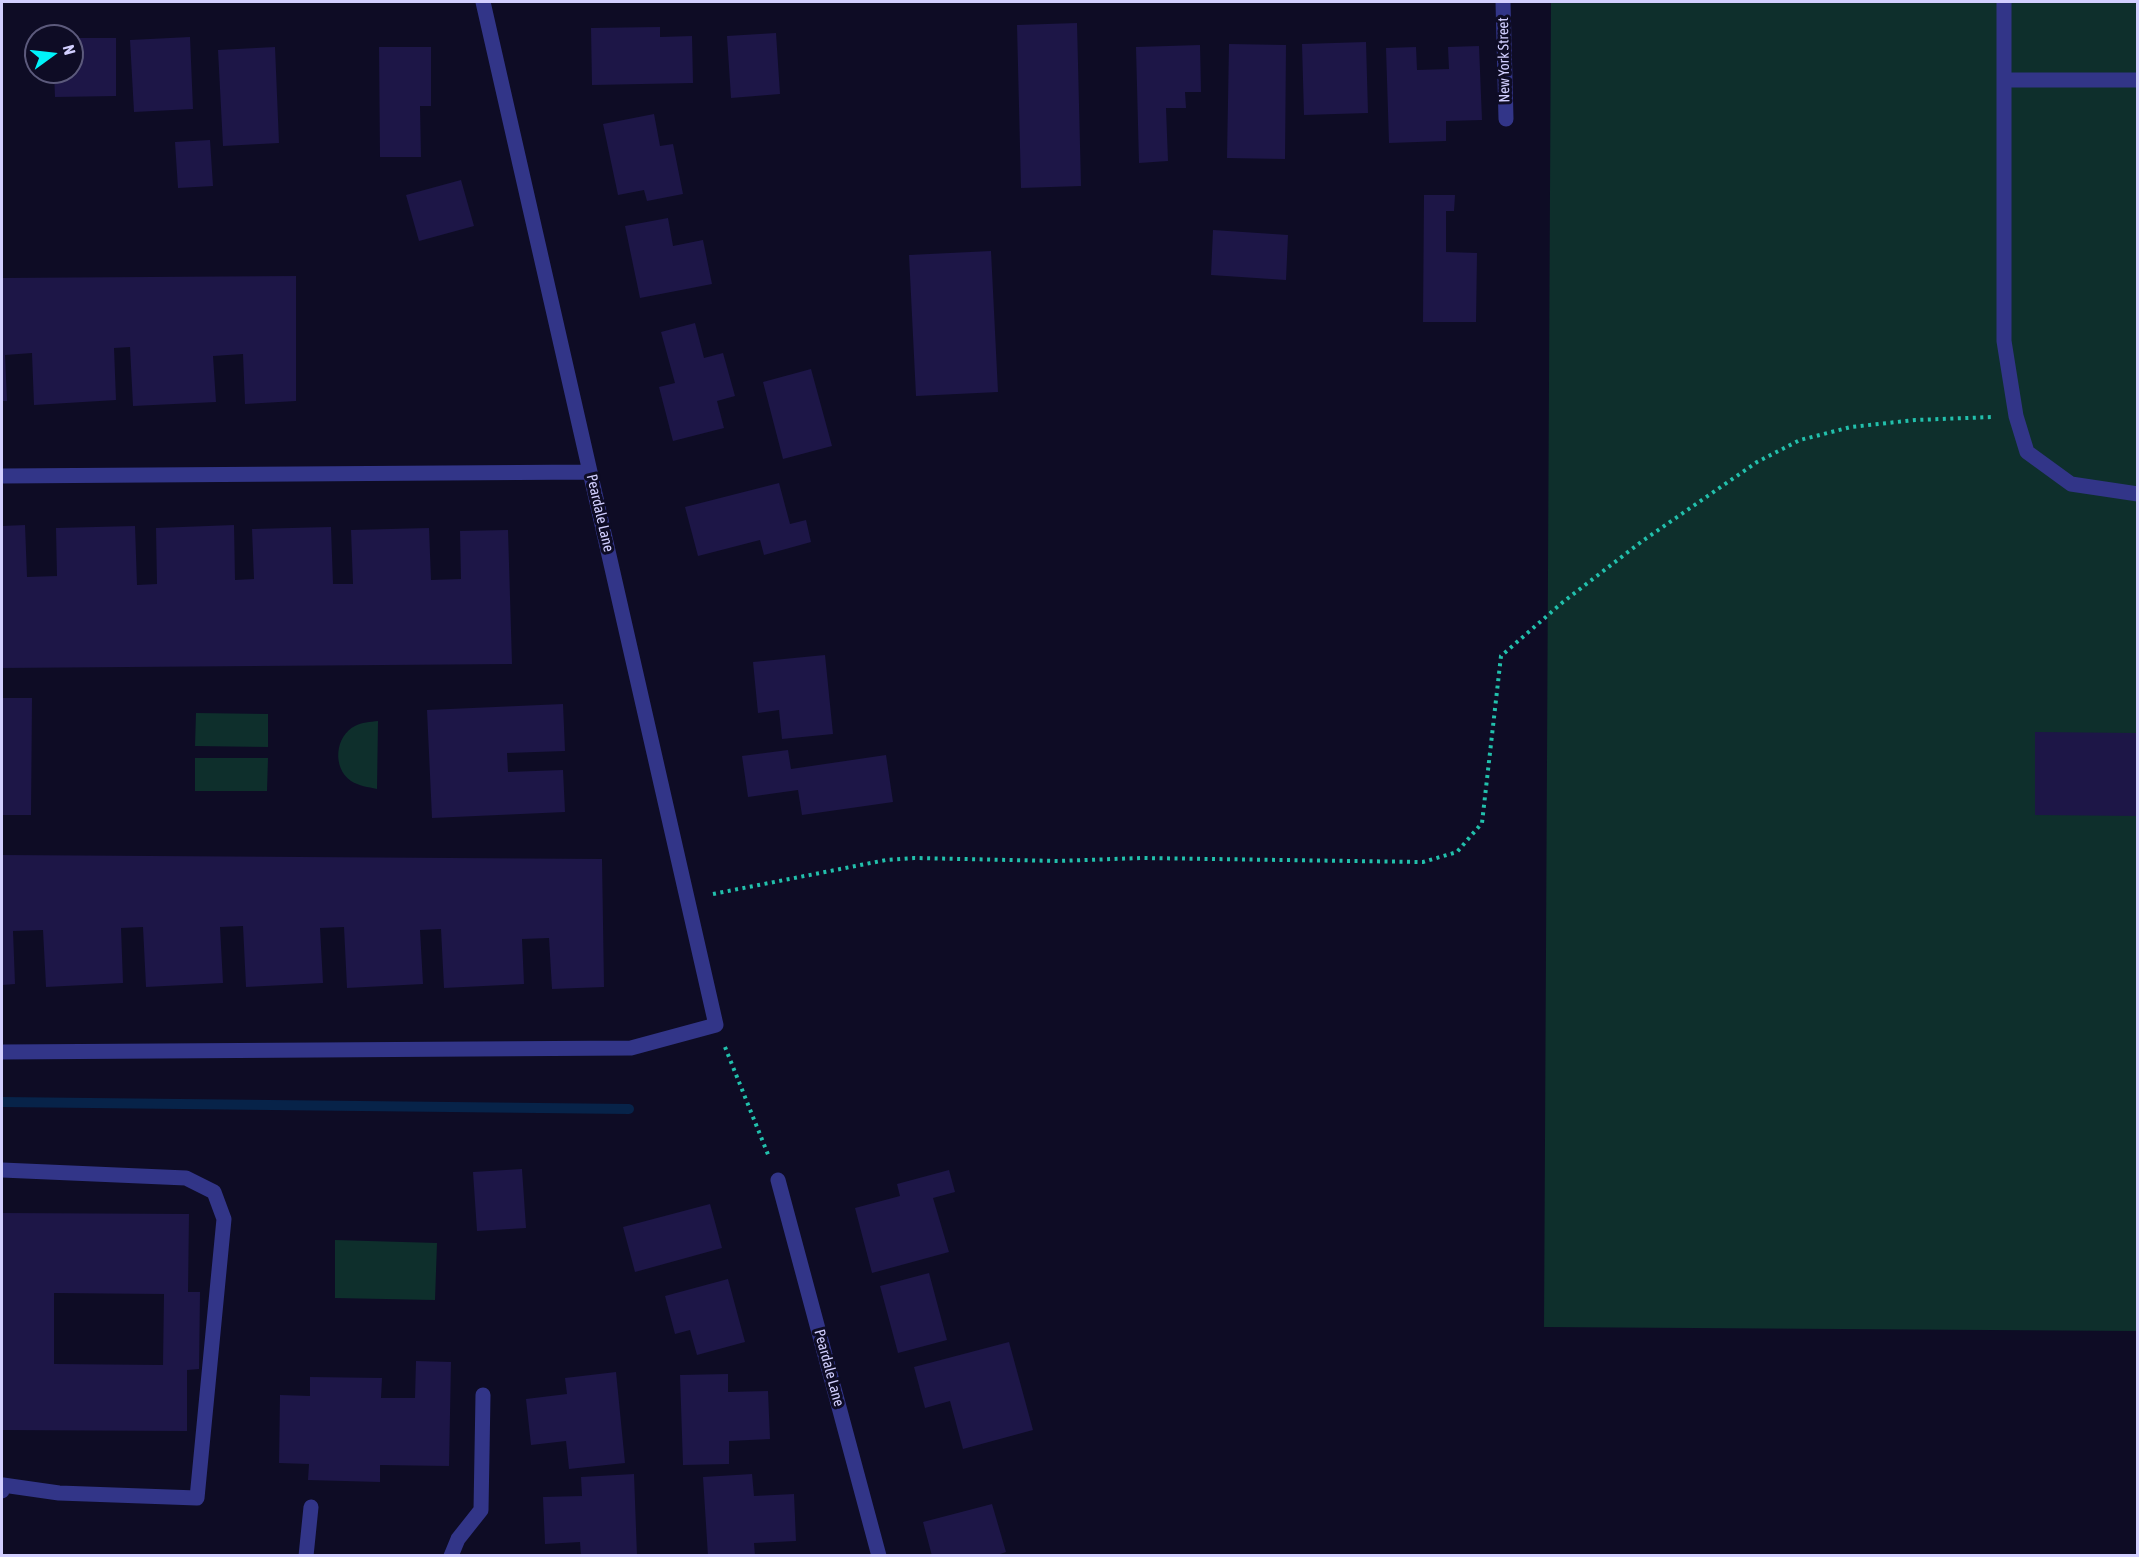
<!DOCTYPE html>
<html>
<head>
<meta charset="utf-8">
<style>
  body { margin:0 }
  #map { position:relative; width:2139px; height:1557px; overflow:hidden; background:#0e0c25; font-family:"Asap Condensed",sans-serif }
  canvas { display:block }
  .frame { position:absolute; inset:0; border:3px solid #d2cfff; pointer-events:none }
  .north { position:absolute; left:24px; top:24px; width:60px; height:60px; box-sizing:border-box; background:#0e0c25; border:2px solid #5c5a7c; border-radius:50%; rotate:75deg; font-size:16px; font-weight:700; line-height:24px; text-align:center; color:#d2cfff }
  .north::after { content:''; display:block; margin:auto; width:21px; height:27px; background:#00f3fa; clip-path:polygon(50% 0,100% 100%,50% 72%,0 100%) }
</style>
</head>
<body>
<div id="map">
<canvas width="2139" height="1557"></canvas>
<div class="frame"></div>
<div class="north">N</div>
</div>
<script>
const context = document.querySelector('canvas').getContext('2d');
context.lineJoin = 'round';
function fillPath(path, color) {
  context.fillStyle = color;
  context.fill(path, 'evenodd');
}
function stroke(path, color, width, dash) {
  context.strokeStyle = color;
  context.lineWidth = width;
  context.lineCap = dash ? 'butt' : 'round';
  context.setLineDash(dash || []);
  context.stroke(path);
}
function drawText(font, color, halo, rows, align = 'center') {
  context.font = font + ' "Asap Condensed",sans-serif';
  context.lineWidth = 6;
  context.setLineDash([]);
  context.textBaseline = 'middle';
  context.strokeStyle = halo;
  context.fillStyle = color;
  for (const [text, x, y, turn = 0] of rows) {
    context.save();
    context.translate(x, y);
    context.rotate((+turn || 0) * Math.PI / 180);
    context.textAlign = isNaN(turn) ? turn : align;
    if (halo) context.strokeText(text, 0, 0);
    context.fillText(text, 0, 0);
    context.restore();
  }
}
const green = new Path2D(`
  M1551,2H2137V1331L1544,1327Z
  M196,713L268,714V747L195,746Z
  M378,721L377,789C368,787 359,786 351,781C332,768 335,736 355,726C362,722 370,722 378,721Z
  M195,758H268L267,791H195Z
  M335,1240L437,1243L435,1300L335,1298Z`);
const stream = new Path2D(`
  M2,1102L629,1109`);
const building = new Path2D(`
  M1077,23L1081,186L1021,188L1017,25Z
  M660,27V37L692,36L693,83L592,85L591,28Z
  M776,33L780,94L731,98L727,36Z
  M190,37L193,109L134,112L130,40Z
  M72,38H116V96L55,97L54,72H72Z
  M1366,42L1368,113L1304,115L1302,44Z
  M1229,44L1286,45L1285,159L1227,158Z
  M1200,45L1201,92H1185L1186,108H1166L1168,161L1139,163L1136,47Z
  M1479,46L1482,120L1446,121V141L1389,143L1386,48L1416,47L1417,70L1449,69L1448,47Z
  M275,47L279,143L223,146L218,50Z
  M379,47H431V106H420L421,157H380Z
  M654,114L660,146L673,144L683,194L647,201L644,190L618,195L603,124Z
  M210,140L213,186L178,188L175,142Z
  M461,180L474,226L419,241L406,195Z
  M1424,195H1455L1454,211H1446V252L1477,253L1476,322H1423Z
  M668,218L673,246L703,240L712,284L640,298L625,226Z
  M1213,230L1288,235L1286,280L1211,275Z
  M991,251L998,392L916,396L909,255Z
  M296,276V401L245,404L243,354L213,356L216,402L133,406L130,347L114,348L116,400L34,405L32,353L5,355L7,401H2V278Z
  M695,323L704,358L723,353L735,396L717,401L724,428L673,441L659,387L675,383L661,332Z
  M811,369L832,446L783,459L763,382Z
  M779,483L790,524L806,520L811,542L764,555L760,540L698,556L685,507Z
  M25,525L27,577L57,576L56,528L135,526L137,585L157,584L156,528L234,525L235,580L254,579L252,529L331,527L333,584H353L351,530L429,528L431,580L461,579L460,531L508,530L512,664L2,668V526Z
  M825,655L833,734L782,739L779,710L758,713L753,662Z
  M2,698H32L31,815H2Z
  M563,704L565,751L507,753L508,772L563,770L565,812L432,818L427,710Z
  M2035,732L2138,733V816L2035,815Z
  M788,750L791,769L886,755L893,802L802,815L798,790L748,797L742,756Z
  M2,855L602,859L604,987L552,989L549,938L522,939L524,984L444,988L441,929L420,930L423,984L347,988L344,927L320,928L323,983L246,987L243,926L220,927L223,983L146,987L143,927L121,928L123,983L46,987L43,930L13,931L15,984L2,985Z
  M522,1169L526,1228L477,1231L473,1172Z
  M949,1170L955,1192L933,1198L949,1252L872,1273L855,1208L900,1196L897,1184Z
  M710,1204L722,1248L635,1272L623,1227Z
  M2,1213L189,1214L188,1292H200L199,1369L187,1370V1431L2,1430ZM54,1293L164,1294L163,1365L54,1364Z
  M929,1273L947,1340L898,1353L880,1286Z
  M728,1279L745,1342L697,1355L690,1330L675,1334L665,1296Z
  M1009,1342L1033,1430L963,1449L950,1401L925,1408L914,1367Z
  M416,1361L451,1362L449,1466L380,1465V1482L308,1480L309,1464L279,1463L280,1395L310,1396V1377L382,1378L381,1398H415Z
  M616,1372L625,1463L569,1469L566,1441L531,1445L526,1399L567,1394L565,1378Z
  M728,1374V1392L768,1391L770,1439L729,1441V1464L683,1465L680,1375Z
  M634,1474L637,1556H581L580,1542L545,1544L543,1497L582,1496L581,1477Z
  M752,1474L754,1496L794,1494L796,1541L754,1543L755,1556H708L703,1477Z
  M992,1504L1006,1552L994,1556H932L923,1522Z`);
const path = new Path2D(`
  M713,894L886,860L914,858L1058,861L1141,858L1423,862L1457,852L1482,823L1501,656L1563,602L1641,542L1757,462L1800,440L1851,427L1915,420L1992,417
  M725,1047L769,1157`);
const minor = new Path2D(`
  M1503,2L1506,119
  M2004,2V341L2016,416L2027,452L2071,484L2138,494
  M2004,80H2138
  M2,476L590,472
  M2,1052L631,1048L716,1025L483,2
  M2,1170L186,1178L214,1192L224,1219L197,1498L59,1493L3,1485L2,1491
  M778,1180L879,1556
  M306,1556L311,1507
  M451,1556L458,1539L481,1510L483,1395`);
const streetNames = [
  ["New York Street",1504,60,-91],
  ["Peardale Lane",600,513,77],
  ["Peardale Lane",829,1368,75]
];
fillPath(green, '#0e2f2c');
stroke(stream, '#072349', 10);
fillPath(building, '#1d1647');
stroke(path, '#22c0ac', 4, [3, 4.5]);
stroke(minor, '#323588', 15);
drawText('15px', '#d2cfff', '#0e0c25', streetNames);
</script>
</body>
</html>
